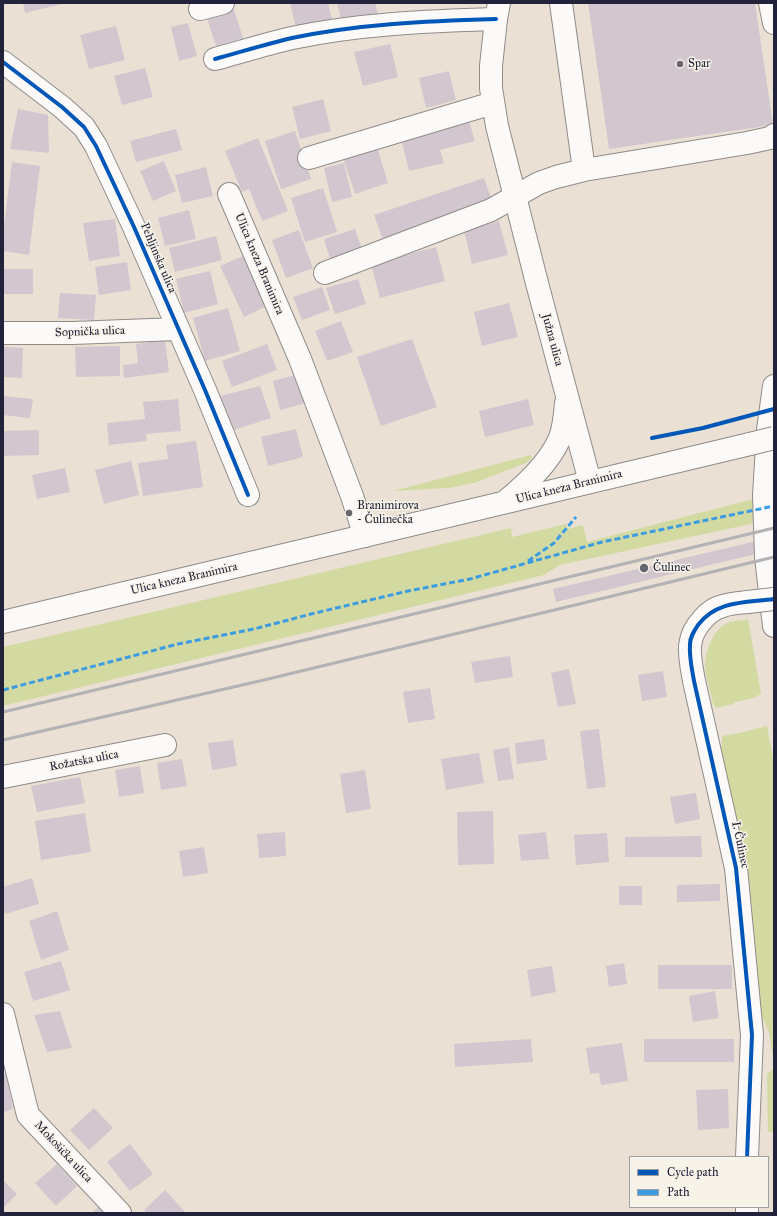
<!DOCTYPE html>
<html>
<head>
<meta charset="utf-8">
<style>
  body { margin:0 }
  #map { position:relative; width:777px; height:1216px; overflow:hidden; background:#eae1d4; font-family:"IM FELL Great Primer",serif }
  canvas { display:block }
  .frame { position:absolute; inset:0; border:4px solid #22223b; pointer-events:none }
  .legend { position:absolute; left:629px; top:1156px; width:140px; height:52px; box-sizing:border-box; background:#f7f3e8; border:1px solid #a29fa3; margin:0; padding:5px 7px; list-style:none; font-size:12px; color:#22223b }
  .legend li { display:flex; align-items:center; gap:8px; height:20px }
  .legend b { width:20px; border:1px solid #a29fa3 }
</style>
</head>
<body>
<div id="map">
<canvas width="777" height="1216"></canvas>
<div class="frame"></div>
<ul class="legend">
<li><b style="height:5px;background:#0057b8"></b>Cycle path</li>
<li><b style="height:5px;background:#3c9ce2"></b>Path</li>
</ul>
</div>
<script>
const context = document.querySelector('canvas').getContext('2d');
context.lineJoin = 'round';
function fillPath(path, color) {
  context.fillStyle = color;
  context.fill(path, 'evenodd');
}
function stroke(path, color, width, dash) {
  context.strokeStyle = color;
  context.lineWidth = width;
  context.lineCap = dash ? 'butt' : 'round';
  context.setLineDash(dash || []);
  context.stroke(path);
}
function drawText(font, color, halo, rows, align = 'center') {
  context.font = font + ' "IM FELL Great Primer",serif';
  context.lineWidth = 3;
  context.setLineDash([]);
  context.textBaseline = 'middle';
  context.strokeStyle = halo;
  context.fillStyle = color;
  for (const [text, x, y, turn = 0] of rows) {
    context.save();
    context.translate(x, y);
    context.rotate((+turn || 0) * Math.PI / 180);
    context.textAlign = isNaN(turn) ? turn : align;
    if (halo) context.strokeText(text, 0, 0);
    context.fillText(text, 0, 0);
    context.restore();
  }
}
const green = new Path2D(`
  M531,455L532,458L526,463L474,483L449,488L393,491Z
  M774,495V519L560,565L544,575L3,706V647L511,528L512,537L566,524L568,529L583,525L587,542L746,501Z
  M748,619L761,694L753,698L736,702L733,704L716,708L713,704C711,692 706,679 705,668C704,653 714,626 730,622C736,620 742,621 748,619Z
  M767,726L774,762V1064L769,1032L757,1005L720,749L722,745V736L740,733Z
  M774,1069V1132H768L767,1074Z`);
const building = new Path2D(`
  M23,3H62V4L25,13Z
  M290,3H328L333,23L297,32Z
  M337,3H375L379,18L343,27Z
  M588,3H755L773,125L609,149Z
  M233,7L244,41L217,49L206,15Z
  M188,23L197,56L179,61L171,27Z
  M116,26L125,60L89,69L80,35Z
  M390,44L398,77L363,86L354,52Z
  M145,68L153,97L122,105L114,76Z
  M449,71L456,100L426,108L419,78Z
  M323,99L331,131L300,139L292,107Z
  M18,109L48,115L49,153L10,149Z
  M469,121L475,141L440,150L444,163L409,171L401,138Z
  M176,129L182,150L136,162L130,141Z
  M295,131L311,179L281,189L265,141Z
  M258,138L288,211L262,221L249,189L242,192L225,151Z
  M377,147L388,183L355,194L343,158Z
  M164,161L176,191L153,201L140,171Z
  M12,162L40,166L29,255L3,251V233Z
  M344,163L352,197L332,202L324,168Z
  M206,167L213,196L182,203L175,175Z
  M484,178L494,206L384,243L374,215Z
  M323,188L337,232L305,242L291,198Z
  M189,210L196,239L165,246L158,218Z
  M115,219L120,256L89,261L83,223Z
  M499,221L508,255L472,264L464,230Z
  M355,229L364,255L332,265L324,239Z
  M299,230L313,268L286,278L272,240Z
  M216,236L222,260L175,272L169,248Z
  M436,247L445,281L380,298L371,264Z
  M245,255L269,305L244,317L220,266Z
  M127,262L131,290L99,295L95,267Z
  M3,269H33V294H3Z
  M210,271L218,304L184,313L176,279Z
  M358,279L366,304L335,314L326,288Z
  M322,287L330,310L302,320L293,297Z
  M60,293L96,295L94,320L58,318Z
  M509,303L518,337L482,346L474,312Z
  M228,308L240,351L205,361L193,318Z
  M341,321L353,352L327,361L315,331Z
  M412,339L437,407L381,426L357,357Z
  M165,340L169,372L124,378L123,365L138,363L136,344Z
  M267,344L277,370L232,387L222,361Z
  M120,346V376L76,377L75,347Z
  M3,347L23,348L22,378L3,377Z
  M299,374L306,403L280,410L273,381Z
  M260,386L271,418L234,430L220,396Z
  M3,396L33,399L30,418L3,415Z
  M178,399L181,431L146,434L147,441L109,445L107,423L145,419L143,402Z
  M528,399L534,425L485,437L479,411Z
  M296,429L303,457L268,466L261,437Z
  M39,430V455L3,456V431Z
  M196,441L203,487L143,496L138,463L168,459L166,445Z
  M131,461L139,495L104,504L95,470Z
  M65,468L70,492L37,499L32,475Z
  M761,540L764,552L556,602L553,589Z
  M510,656L513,677L475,683L471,662Z
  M569,669L576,704L558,707L551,673Z
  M663,671L667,697L642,701L638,675Z
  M430,688L435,719L408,723L403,692Z
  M599,729L606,787L587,789L580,731Z
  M544,739L547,760L517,764L515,743Z
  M233,740L237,766L212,770L208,743Z
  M509,747L514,779L498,781L493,750Z
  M479,753L484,783L446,790L441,759Z
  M182,759L187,786L161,790L157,763Z
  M140,766L144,793L119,797L115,770Z
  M365,770L371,809L346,813L340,774Z
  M80,777L85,803L37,812L31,786Z
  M696,793L700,819L675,824L670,797Z
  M493,811L494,864L458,865L457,812Z
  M85,813L91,852L41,860L35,821Z
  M285,832L286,856L259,858L257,834Z
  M546,832L549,859L521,861L518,835Z
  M607,833L609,862L576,865L574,835Z
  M701,836L702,857H625V837Z
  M204,847L208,873L183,877L179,851Z
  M32,878L39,904L5,914L3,907V887Z
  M720,884V901L677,902V885Z
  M619,886H642V905H619Z
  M57,911L69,950L41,960L29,921Z
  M61,961L70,990L33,1001L24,972Z
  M624,963L627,984L609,987L606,966Z
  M658,965H732V989H658Z
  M552,966L556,992L531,997L527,970Z
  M715,991L719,1018L693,1022L689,996Z
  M60,1011L72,1048L47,1052L34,1015Z
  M531,1039L533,1062L455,1067L454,1044Z
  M644,1039H734V1062H644Z
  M622,1043L628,1081L601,1085L599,1073L590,1074L586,1048Z
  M6,1074L13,1109L3,1112V1075Z
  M728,1089L729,1128L698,1130L696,1090Z
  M94,1108L113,1128L89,1150L70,1130Z
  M130,1144L153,1174L130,1191L107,1162Z
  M57,1164L77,1186L56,1206L35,1183Z
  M3,1180L17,1194L3,1208Z
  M165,1190L186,1213H147L144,1210Z
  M103,1202L114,1213H92Z`);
const minor = new Path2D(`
  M561,3L584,170
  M770,3L774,23
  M200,9L223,3
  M215,59C241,52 266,44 292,38C359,24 427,21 496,19
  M3,62L62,107L84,127L96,146L134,227L205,390L248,495
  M309,158L493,103
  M229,194L300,359L352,496L365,536
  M325,273L491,210L539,183L556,177L584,170L747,143L770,138L774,135
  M3,333H73L177,329
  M774,386L768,430L764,495L766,557L774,626
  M3,777L165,745
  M3,1014L28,1115L120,1213
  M747,1157L752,1035L736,868L694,681C690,657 684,639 703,619C708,613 715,608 723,606C731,603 740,603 748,602
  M747,1207V1213`);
const major = new Path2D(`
  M499,3L496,19L491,66V88L497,126L538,287L590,482
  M506,501C526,484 548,464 559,440C564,429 565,415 566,403
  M3,622L750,444`);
const rail = new Path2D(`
  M3,712L774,528
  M3,740L264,680L774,557`);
const minorBridge = new Path2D(`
  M748,602L774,599`);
const majorBridge = new Path2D(`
  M750,444L774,438`);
const quiet = new Path2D(`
  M528,561L554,543L576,517
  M3,690L178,644L254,629L311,614L408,591L470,579L602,542L774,506`);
const cycleway = new Path2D(`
  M215,59C241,52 266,44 292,38C359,24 427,21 496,19
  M3,62L62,107L84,127L96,146L134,227L205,390L248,495
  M652,438L703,428L774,409
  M747,1157L752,1035L736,868L694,681C692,669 689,657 690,644C690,637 694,631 698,625C717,600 746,603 774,599`);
const markers = [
  [680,64,4,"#686571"],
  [349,513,4,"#686571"],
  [644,568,5,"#686571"]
];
const poiNames = [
  ["Spar",688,64],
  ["Branimirova",357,506],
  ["- Čulinečka",357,520],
  ["Čulinec",653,568]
];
const streetNames = [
  ["Pehljinska ulica",158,258,67],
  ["Ulica kneza Branimira",259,264,67],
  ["Sopnička ulica",90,332,-2],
  ["Južna ulica",552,340,75],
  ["Ulica kneza Branimira",569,487,-14],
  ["Ulica kneza Branimira",184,579,-13],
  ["Rožatska ulica",84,761,-11],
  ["I. Čulinec",740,845,78],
  ["Mokošička ulica",63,1152,47]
];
fillPath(green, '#d3daa1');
fillPath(building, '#d2c7ce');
stroke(minor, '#908b88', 24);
stroke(major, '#908b88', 24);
stroke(minor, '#fcfaf9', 22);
stroke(major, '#fcfaf9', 22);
stroke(rail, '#b4b2b4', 3);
stroke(minorBridge, '#908b88', 24, []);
stroke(majorBridge, '#908b88', 24, []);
stroke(minorBridge, '#fcfaf9', 22);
stroke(majorBridge, '#fcfaf9', 22);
stroke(quiet, '#3c9ce2', 3, [6, 3]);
stroke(cycleway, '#0057b8', 4);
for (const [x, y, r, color] of markers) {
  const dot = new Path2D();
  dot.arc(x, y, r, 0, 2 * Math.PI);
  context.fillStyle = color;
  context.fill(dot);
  stroke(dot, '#f7f3e8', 1.5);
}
drawText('12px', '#22223b', '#f7f3e8', poiNames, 'left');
drawText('12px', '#22223b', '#f7f3e8', streetNames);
</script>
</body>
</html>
